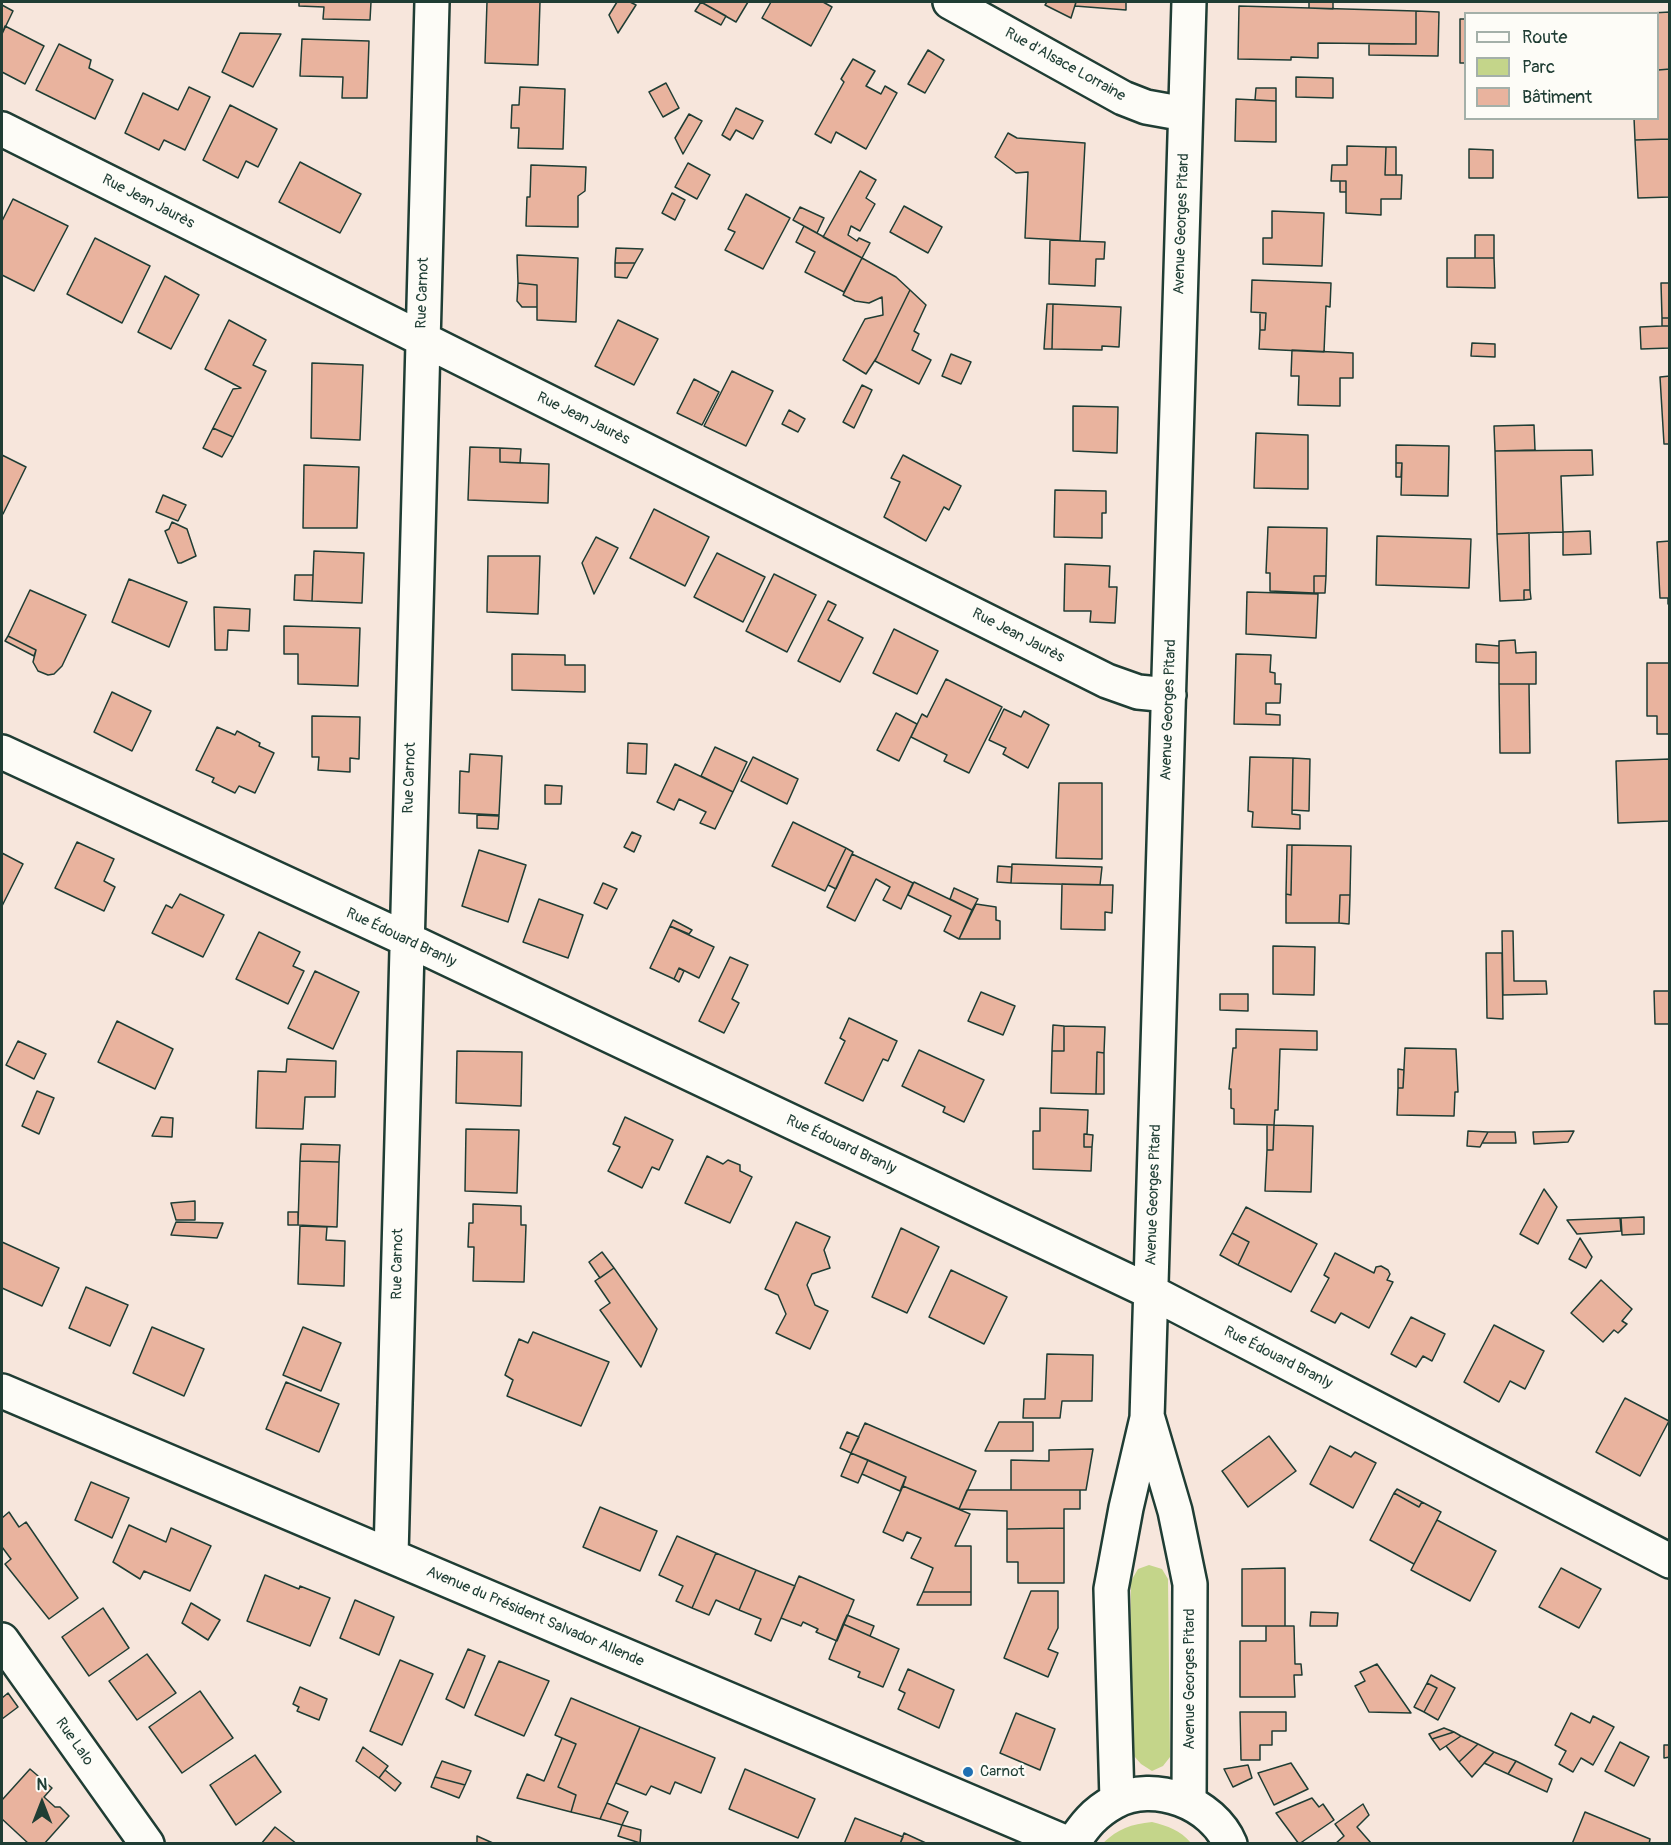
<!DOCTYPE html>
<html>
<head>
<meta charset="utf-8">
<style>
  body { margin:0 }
  #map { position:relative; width:1671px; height:1845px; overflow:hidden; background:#f7e6dc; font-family:Pangolin,sans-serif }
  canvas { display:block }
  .frame { position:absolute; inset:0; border:3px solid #1f3d34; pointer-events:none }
  .legend { position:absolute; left:1464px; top:12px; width:195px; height:108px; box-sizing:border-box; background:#fdfcf7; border:2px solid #a4b0a9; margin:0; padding:8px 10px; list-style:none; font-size:18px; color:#1f3d34 }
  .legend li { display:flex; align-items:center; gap:12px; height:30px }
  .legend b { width:30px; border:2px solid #a4b0a9 }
  .north { position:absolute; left:12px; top:1773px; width:60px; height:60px; -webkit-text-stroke:4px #fdfcf7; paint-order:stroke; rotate:0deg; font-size:16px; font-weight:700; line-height:24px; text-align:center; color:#1f3d34 }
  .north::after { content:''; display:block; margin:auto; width:21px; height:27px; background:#1f3d34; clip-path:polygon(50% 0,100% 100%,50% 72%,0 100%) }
</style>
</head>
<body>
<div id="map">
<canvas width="1671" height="1845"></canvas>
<div class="frame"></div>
<ul class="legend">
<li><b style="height:8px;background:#fdfcf7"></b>Route</li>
<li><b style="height:16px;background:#c4d58a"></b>Parc</li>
<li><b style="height:16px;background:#e9b39e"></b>Bâtiment</li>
</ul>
<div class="north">N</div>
</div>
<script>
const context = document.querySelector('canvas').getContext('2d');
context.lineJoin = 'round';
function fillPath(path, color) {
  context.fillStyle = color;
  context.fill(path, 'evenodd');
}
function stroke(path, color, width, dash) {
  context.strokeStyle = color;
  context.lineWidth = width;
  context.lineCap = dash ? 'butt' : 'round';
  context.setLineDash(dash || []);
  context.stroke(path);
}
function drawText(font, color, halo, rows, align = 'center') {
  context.font = font + ' Pangolin,sans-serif';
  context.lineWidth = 4.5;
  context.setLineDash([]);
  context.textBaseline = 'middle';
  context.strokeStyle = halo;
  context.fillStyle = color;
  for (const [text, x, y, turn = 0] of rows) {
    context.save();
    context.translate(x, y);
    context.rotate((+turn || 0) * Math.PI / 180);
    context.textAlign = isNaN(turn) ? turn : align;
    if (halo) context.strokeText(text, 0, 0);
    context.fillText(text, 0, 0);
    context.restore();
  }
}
const green = new Path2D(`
  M1149,1565L1162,1569L1168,1579L1170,1757L1163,1766L1152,1771L1141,1764L1134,1756L1130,1665L1131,1581L1138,1569Z
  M1152,1822C1168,1826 1180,1830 1191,1843H1103C1118,1829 1131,1824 1152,1822Z`);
const building = new Path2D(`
  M299,2H371L370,20L323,19L324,7L299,6Z
  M487,2H540L538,65L485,63Z
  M617,2H630L636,5L618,33L609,15Z
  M701,2L726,16L721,25L695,11Z
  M701,2H748L736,22Z
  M771,2H823L832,7L811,46L762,18Z
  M1047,2H1076L1071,18L1045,5Z
  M1076,2H1126V10L1075,6Z
  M1309,2H1333V9L1309,8Z
  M2,5L13,11L2,34Z
  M1239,6L1416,11V44L1318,43V58L1291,57V60L1238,59Z
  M1416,11L1439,12L1438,56L1369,55V44H1416Z
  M1670,12V69L1658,70V14H1633Z
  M1460,19H1466V63H1460Z
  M5,26L44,46L25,84L2,72V34Z
  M240,33L281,34L253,87L222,72Z
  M302,39L369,41L367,98H342L343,77L300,76Z
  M59,44L91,60L89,68L113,80L95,119L36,90Z
  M928,50L944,60L925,93L908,84Z
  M853,59L875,71L866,86L881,94L885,86L897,93L866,149L836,132L831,143L815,134L844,82L841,79Z
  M1670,69V139L1635,140L1634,118H1658V70Z
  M1296,77L1333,78V98L1296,97Z
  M666,83L679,108L663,117L649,92Z
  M189,87L210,97L185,150L164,140L159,150L125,133L143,93L178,110Z
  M520,87L565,89L563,149L518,148L519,128H511L512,105H519Z
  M1256,88H1276V101L1255,100Z
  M1236,99L1276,101V142L1235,141Z
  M230,105L277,129L258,167L246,161L238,178L203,160Z
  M736,108L763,121L753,139L736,130L730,140L722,135Z
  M689,114L702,121L683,154L675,138Z
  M1008,133L1017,138L1085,143L1080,241L1025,238L1028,172L1016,173L995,157Z
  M1670,139V197L1638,198L1635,140Z
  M1347,146L1386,147L1385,175H1402L1401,199H1381V215L1346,213V181H1331L1332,165H1347Z
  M1386,147H1396V175H1385Z
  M1469,149L1493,150V178H1469Z
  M300,162L361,194L340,233L279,202Z
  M688,163L710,175L697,199L675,187Z
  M531,165L586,167L585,191L578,196V227L526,226L527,197H530Z
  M860,171L876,180L866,198L875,204L860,231L851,226L848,235L857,241L859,238L870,243L862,258L823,237Z
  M1340,181H1346V192H1340Z
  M672,193L685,200L675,220L662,213Z
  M746,194L790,218L763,269L725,250L735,232L728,229Z
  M13,199L68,226L34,291L2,275V221Z
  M904,206L942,227L928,253L890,232Z
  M800,207L824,218L817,233L793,220Z
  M1272,211L1324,213L1322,266L1263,264V238H1272Z
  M804,226L862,258L844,292L805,272L815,252L796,242Z
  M1475,235H1494V258H1475Z
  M95,238L150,266L122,323L67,294Z
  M1050,240L1105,242L1104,259H1096L1095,286L1049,284Z
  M616,248L643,249L635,263H615Z
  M517,255L578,258L576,322L537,320V285L518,283Z
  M862,258L896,277L910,290L877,357L866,374L843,360L865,319L883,315L882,297L869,303L855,301L843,295Z
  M1447,258H1494L1495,288L1447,287Z
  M615,263H635L627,278L615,277Z
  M165,276L199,295L171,349L138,332Z
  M1252,280L1331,283L1330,307L1326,306L1324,352L1259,349L1260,330H1265L1266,313L1251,312Z
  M518,283L537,285V307H522L517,301Z
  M1661,283H1670V318H1662Z
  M910,290L926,305L914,331L919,334L912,350L931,360L919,384L875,361Z
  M1047,304H1053L1052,349H1044Z
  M1053,304L1121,307L1119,347L1102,346V350L1052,349Z
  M1260,313H1266L1265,330H1260Z
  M1662,318H1670V326H1662Z
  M229,320L266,340L253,365L266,371L233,437L213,428L233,389L241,388L205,369Z
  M618,320L658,339L634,385L595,366Z
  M1662,326H1670V348L1641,349L1640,327Z
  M1472,343L1495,344V357L1471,356Z
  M1292,350L1353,353V378H1340V406L1298,405L1299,376H1291Z
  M951,354L971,362L961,384L942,376Z
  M312,363L363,365L360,440L311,438Z
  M732,371L773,391L746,446L704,426Z
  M1670,376V444H1664L1660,377Z
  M694,379L719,392L702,425L677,413Z
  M862,385L872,390L854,428L843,422Z
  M1073,406L1118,407L1117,453L1073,451Z
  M789,410L805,419L798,432L782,424Z
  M1534,425L1535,450L1495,451L1494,426Z
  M213,428L233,437L222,457L203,448Z
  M1256,433L1308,435V489L1254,488Z
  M1396,445L1449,446L1448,496L1401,495L1402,463H1396Z
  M470,447L500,448V462L549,464L548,503L468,500Z
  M500,448L521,449L520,463L500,462Z
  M1592,450L1593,475L1561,476L1563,532L1497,534L1495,451Z
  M2,455L26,467L3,514L2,513Z
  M903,455L961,486L949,510L944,507L926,541L884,517L900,482L891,478Z
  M1396,463H1402L1401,477H1396Z
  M304,465L359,467L357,528H303Z
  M1055,490L1106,491V513H1102V538L1054,537Z
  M163,495L186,505L178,521L156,512Z
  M654,509L709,537L685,586L630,558Z
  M172,522L187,529L196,556L181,563H178L165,531L169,529Z
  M1268,527L1327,528L1326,576H1314V593L1270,591V573H1266Z
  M1590,531L1591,554L1563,555V532Z
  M1529,533L1530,590H1524V600L1500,601L1497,534Z
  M1377,536L1471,539L1469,588L1376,585Z
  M596,537L618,548L594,594L582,563Z
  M1670,541V604H1668V598H1660L1657,542Z
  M314,551L364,553L362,603L312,601Z
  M717,553L765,577L743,622L694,597Z
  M488,556H540L538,614L487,612Z
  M1065,564L1110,566L1109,587H1117L1115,623L1090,622L1091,611H1064Z
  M774,574L816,595L787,652L746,631Z
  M295,575H313L312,601L294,600Z
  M1314,576H1326L1325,593H1314Z
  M129,579L187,602L169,647L112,622Z
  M30,590L86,615L62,666L54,674L48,675L38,671L33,662L36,650L8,636Z
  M1524,590H1530L1531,599L1524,600Z
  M1247,592L1318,594L1316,638L1246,634Z
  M828,601L836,605L828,620L863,638L840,682L798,661Z
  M214,607L250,609L249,631L228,630L227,650H215Z
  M284,626L360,628L358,686L298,684V654H284Z
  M894,629L938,651L917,694L873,673Z
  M8,636L36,650L34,656L5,641Z
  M1515,640L1516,653L1536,652V684H1499V641Z
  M1476,644L1499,646V663L1476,662Z
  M512,654L565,655V665H585V692L512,690Z
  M1236,654L1271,655L1270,672L1275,673V684H1281L1280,703H1266V714L1280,715V725L1234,724Z
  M1647,663H1670V734H1657V716H1647Z
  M946,679L1002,707L969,773L944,761L947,755L911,737L922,714L927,717Z
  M1499,684H1529L1530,753H1500Z
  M112,692L151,711L132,751L94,732Z
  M1004,709L1021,717L1024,711L1049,725L1028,768L1003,754L1006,748L989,740Z
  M896,713L917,724L899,761L877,750Z
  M312,716L360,717L359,759L350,758V772L318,770L319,757H312Z
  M217,727L235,735L237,731L260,743L259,746L274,753L255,793L239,786L235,793L212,782L214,778L196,770Z
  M628,743L647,744L646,774L627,773Z
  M715,747L747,762L733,792L701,776Z
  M470,754L502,756L499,815L459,813L460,771L469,772Z
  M753,757L798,779L787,804L741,781Z
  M1250,757L1293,758L1292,814L1300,815V829L1252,827L1253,812L1248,811Z
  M1293,758L1310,759L1309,811L1292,810Z
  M1670,759V821L1618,823L1616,761Z
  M675,764L733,792L715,829L700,823L706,812L679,799L674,810L657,802Z
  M1059,783H1102V859L1056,858Z
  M545,785L562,786L561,804H545Z
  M477,815L499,816L498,829L477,828Z
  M793,822L846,848L825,891L772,866Z
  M632,832L641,836L634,852L624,847Z
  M77,842L114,859L104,881L115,887L104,911L55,888Z
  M1287,845H1292L1291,895L1286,894Z
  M1292,845L1351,846L1350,895H1340L1339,923H1286V894L1291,895Z
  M846,848L853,852L836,889L828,885Z
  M479,850L526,865L508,922L462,906Z
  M2,853L23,864L2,906Z
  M852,854L913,883L901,909L883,900L890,887L876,879L855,921L827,907Z
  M1012,864L1102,867L1100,885L1011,883Z
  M998,866L1012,867L1011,883L997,882Z
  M914,882L972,910L959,939L944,931L951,916L908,895Z
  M603,883L617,889L607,909L594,903Z
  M1062,884L1113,885L1112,913L1105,912V930L1061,929Z
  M954,888L978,899L972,910L950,899Z
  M180,894L224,915L203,957L152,933L166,905L172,908Z
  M1340,895H1350L1349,924L1339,923Z
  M539,899L583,915L568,958L523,942Z
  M976,904L996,907V920L1000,921V939H959Z
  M673,920L692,930L689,934L670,926Z
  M670,926L714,947L699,978L679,968L674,979L650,968Z
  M1502,931H1513L1514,981H1546L1547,994L1503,995Z
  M259,932L300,952L293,966L304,971L288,1004L236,979Z
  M1273,946L1315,947L1314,995L1273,994Z
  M1486,953H1502L1503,1019L1487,1018Z
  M730,957L748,965L732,999L739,1003L724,1033L699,1021Z
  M679,968L684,971L679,982L674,979Z
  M315,971L359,992L333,1049L288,1028Z
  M1654,991H1670V1024H1655Z
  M981,992L1015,1006L1003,1035L968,1021Z
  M1220,994H1248V1011L1220,1010Z
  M849,1018L897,1041L888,1061L883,1059L863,1101L825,1083L845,1041L840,1038Z
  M117,1021L173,1049L155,1089L98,1062Z
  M1053,1025L1064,1026V1051H1052Z
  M1064,1026L1105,1027L1104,1053L1097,1052L1096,1094L1051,1093L1052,1051H1064Z
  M1236,1029L1317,1031V1050L1280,1049L1278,1110H1275L1274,1125L1234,1124V1109L1231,1108V1089H1229L1233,1048H1236Z
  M18,1041L46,1054L34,1079L6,1065Z
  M1405,1048L1456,1049L1458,1092H1455L1454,1116L1397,1115L1398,1088H1403Z
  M919,1050L984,1080L964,1122L943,1112L945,1107L902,1086Z
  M457,1051L522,1052L521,1106L456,1103Z
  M1097,1052L1104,1053V1094H1096Z
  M287,1059L336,1061L335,1097H305L303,1129L256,1128L258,1071L286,1072Z
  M1398,1069L1404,1070L1403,1088H1398Z
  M37,1091L54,1098L39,1134L22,1126Z
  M1040,1108L1088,1110L1087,1134H1084V1147H1092L1091,1171L1033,1169V1131H1040Z
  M161,1117L173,1118L172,1137L152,1136Z
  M625,1117L673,1140L659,1170L652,1167L642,1188L608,1171L620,1147L613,1144Z
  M1267,1125H1274L1273,1150H1267Z
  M1274,1125L1313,1126L1311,1192L1265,1191L1267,1150H1273Z
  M466,1129L519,1130L517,1193L465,1191Z
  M1468,1131L1488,1132L1480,1147L1467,1146Z
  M1574,1131L1568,1142L1534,1144L1533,1132Z
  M1488,1132H1515L1516,1143H1482Z
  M1084,1134L1093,1135L1092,1147H1084Z
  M301,1144L340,1145L339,1162L300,1161Z
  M707,1156L723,1164L728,1160L740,1165V1171L752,1177L730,1223L685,1203Z
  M300,1161L339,1162L337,1227L298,1225Z
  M1544,1189L1557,1207L1538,1244L1520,1234Z
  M195,1201V1220H176L171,1203Z
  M473,1204L521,1206V1225H526L524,1282L473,1281L474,1247H468L469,1223H473Z
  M1246,1207L1317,1244L1291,1292L1238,1265L1249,1242L1232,1233Z
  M288,1212H298V1225H288Z
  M1644,1217V1234L1622,1235L1621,1218Z
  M1620,1218L1621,1231L1577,1234L1567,1220Z
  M176,1222L223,1223L217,1238L171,1235Z
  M796,1222L830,1237L824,1250L830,1268L812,1274L807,1285L815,1305L828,1311L810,1349L776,1333L786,1314L778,1295L765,1289Z
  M300,1226L327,1227L326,1240L345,1241L344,1286L298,1284Z
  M901,1228L939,1247L907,1313L872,1297Z
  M1232,1233L1249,1242L1238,1265L1220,1255Z
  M1580,1238L1592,1257L1586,1268L1569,1259Z
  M2,1242L59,1268L42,1306L2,1288Z
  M602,1252L614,1268L600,1278L589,1262Z
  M1335,1253L1374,1273L1376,1267L1381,1266L1388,1270L1390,1274L1387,1280L1393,1282L1369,1328L1341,1313L1335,1323L1311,1311L1329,1278L1324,1275Z
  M614,1268L657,1329L641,1367L600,1310L610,1303L595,1281Z
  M951,1270L1007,1297L984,1344L929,1317Z
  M1601,1280L1632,1309L1622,1321L1627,1324L1618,1333L1614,1330L1603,1342L1571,1313Z
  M86,1287L128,1305L110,1346L69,1328Z
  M1411,1317L1445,1334L1432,1361L1423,1356L1416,1367L1391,1354Z
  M1494,1325L1544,1351L1525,1389L1510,1381L1499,1402L1464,1382Z
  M152,1327L204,1349L184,1396L133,1373Z
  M303,1327L341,1343L321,1391L283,1375Z
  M533,1332L609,1362L581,1426L507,1396L513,1380L505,1375L519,1339L528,1343Z
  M1047,1354L1093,1355L1092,1401H1062L1060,1418H1023L1024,1399H1045Z
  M286,1382L339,1404L319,1452L266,1429Z
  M1625,1398L1669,1421L1640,1476L1596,1452Z
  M999,1422H1033V1451H985Z
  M865,1423L976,1471L959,1509L903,1486L906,1477L851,1453Z
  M847,1432L859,1437L851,1453L840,1448Z
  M1269,1436L1296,1471L1248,1507L1222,1471Z
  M1330,1446L1351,1457L1355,1452L1376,1463L1353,1508L1310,1484Z
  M1093,1449L1086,1490H1011V1460L1049,1461V1450Z
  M851,1453L868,1460L858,1483L841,1476Z
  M868,1460L906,1477L900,1491L862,1474Z
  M91,1482L129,1498L112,1538L75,1520Z
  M903,1486L970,1514L955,1546H971V1592H923L933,1568L911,1558L921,1538L907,1532L903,1541L883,1532Z
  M1397,1489L1422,1502L1419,1507L1394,1493Z
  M967,1490H1080V1509H1064V1528L1007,1529V1511L959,1509Z
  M1394,1493L1419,1507L1422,1502L1441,1512L1414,1564L1370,1540Z
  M600,1507L657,1531L640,1571L583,1547Z
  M9,1512L19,1527L26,1522L78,1598L49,1619L5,1564L11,1559L2,1547V1518Z
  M1437,1520L1496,1551L1470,1601L1411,1570Z
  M129,1525L166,1542L171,1528L211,1546L190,1591L144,1571L140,1579L113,1562Z
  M1064,1528V1583H1018V1562H1007V1529Z
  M677,1536L716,1553L692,1608L676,1601L683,1586L659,1575Z
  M716,1553L756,1570L739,1610L716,1600L709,1615L692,1608Z
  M1285,1568V1626H1242V1569Z
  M1561,1568L1601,1589L1579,1628L1539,1607Z
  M756,1570L795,1586L771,1641L755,1634L761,1619L739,1610Z
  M265,1575L299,1589L300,1586L330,1598L310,1646L247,1621Z
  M799,1576L854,1600L837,1641L816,1632L818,1629L803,1622L801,1626L781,1618Z
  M1031,1591H1058V1628L1048,1649L1058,1653L1048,1677L1004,1658Z
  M923,1592H971V1605H917Z
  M355,1600L394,1617L379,1655L340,1638Z
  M191,1603L220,1620L208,1640L182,1623Z
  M103,1608L129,1648L89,1676L62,1637Z
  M1311,1612L1338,1613L1337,1626H1310Z
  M847,1615L874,1626L870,1636L843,1624Z
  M843,1624L899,1649L883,1687L858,1677L860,1672L829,1659Z
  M1266,1626H1294L1295,1664H1301L1302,1675H1294L1295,1697H1240V1641H1266Z
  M468,1649L485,1656L464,1708L446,1699Z
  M147,1654L176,1693L137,1720L109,1681Z
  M400,1660L433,1674L402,1745L370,1731Z
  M499,1661L549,1681L524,1736L475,1715Z
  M1377,1664L1411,1713L1369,1712L1355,1686L1365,1681L1360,1672Z
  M908,1669L954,1690L939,1728L898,1709L905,1693L899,1690Z
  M1431,1675L1455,1688L1438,1720L1424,1712L1437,1688L1427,1683Z
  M1427,1683L1437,1688L1424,1712L1414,1707Z
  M300,1687L327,1699L319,1720L297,1711L299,1707L293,1704Z
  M200,1691L233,1738L182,1773L149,1727Z
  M8,1693L18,1707L2,1719V1698Z
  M571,1698L640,1727L600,1819L571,1812L576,1795L558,1787L576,1744L555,1735Z
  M1240,1712H1286V1731H1272V1745H1260V1760H1241Z
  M1016,1713L1055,1729L1040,1770L1000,1753Z
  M1571,1713L1590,1723L1593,1716L1614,1727L1593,1765L1581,1758L1573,1772L1559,1764L1566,1751L1555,1745Z
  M640,1727L715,1758L701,1793L675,1782L670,1794L651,1786L646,1795L616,1783Z
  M1444,1728L1454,1732L1432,1739L1429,1734Z
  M1454,1732L1461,1736L1440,1750L1432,1739Z
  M1461,1736L1478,1744L1459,1762L1446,1746Z
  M562,1738L576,1744L558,1787L576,1795L571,1812L517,1798L527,1774L544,1781Z
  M1620,1742L1649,1757L1634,1786L1605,1771Z
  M1478,1744L1494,1752L1472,1777L1459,1762Z
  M1664,1745H1670V1757L1664,1758Z
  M363,1747L388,1766L379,1778L356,1761Z
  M1494,1752L1516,1761L1508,1774L1484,1763Z
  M255,1755L281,1792L236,1825L210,1785Z
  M442,1761L471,1771L465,1785L435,1777Z
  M1516,1761L1552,1779L1547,1792L1508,1774Z
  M1291,1763L1308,1789L1274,1805L1258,1773Z
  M1248,1765L1252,1778L1233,1787L1224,1769Z
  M30,1769L52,1788L44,1797L55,1807H60L69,1816L44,1844H29L2,1819V1800Z
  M745,1769L815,1799L798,1838L729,1809Z
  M385,1770L401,1783L395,1791L379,1778Z
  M435,1777L465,1785L459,1798L431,1787Z
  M1312,1798L1319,1807L1323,1804L1334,1820L1299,1844L1276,1813Z
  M607,1803L628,1812L622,1825L600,1819Z
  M1363,1804L1369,1815L1357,1827L1371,1843L1335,1844L1344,1836L1335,1824Z
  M1585,1812L1650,1839L1649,1844H1572Z
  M855,1818L903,1837L900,1844H844Z
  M622,1825L641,1830L640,1843L618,1836Z
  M275,1827L297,1844H261Z
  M904,1833L928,1844H900Z
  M477,1836L495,1844H477Z`);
const minor = new Path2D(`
  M950,2L1123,98L1146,107L1185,114
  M2,129L1107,681L1138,692L1169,695
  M2,752L406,939L1151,1292L1670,1561
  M2,1391L1069,1844
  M1148,1419L1175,1511L1190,1584L1189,1802
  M391,1555L432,2
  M2,1640L147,1844
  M1117,1800L1111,1589L1126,1508L1147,1418L1189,2
  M1072,1844C1085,1825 1094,1813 1114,1802C1154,1780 1213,1803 1230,1844`);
const markers = [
  [968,1772,6,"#1f6fb2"]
];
const streetNames = [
  ["Rue d'Alsace Lorraine",1065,65,29],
  ["Rue Jean Jaurès",148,202,27],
  ["Avenue Georges Pitard",1182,224,-88],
  ["Rue Carnot",423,293,-88],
  ["Rue Jean Jaurès",583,419,26],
  ["Rue Jean Jaurès",1018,636,27],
  ["Avenue Georges Pitard",1169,710,-88],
  ["Rue Carnot",410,778,-88],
  ["Rue Édouard Branly",401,938,25],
  ["Rue Édouard Branly",841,1145,25],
  ["Avenue Georges Pitard",1154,1195,-88],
  ["Rue Carnot",398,1264,-89],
  ["Rue Édouard Branly",1278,1358,27],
  ["Avenue du Président Salvador Allende",535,1617,23],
  ["Avenue Georges Pitard",1190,1679,-90],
  ["Rue Lalo",74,1742,55]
];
const poiNames = [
  ["Carnot",980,1772]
];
fillPath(green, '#c4d58a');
fillPath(building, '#e9b39e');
stroke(building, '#1f3d34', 1.5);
stroke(minor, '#1f3d34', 38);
stroke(minor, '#fdfcf7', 33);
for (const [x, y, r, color] of markers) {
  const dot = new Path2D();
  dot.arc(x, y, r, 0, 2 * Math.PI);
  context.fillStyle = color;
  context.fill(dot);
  stroke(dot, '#fdfcf7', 2);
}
drawText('15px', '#1f3d34', '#fdfcf7', streetNames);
drawText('15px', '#1f3d34', '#fdfcf7', poiNames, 'left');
</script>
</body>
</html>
